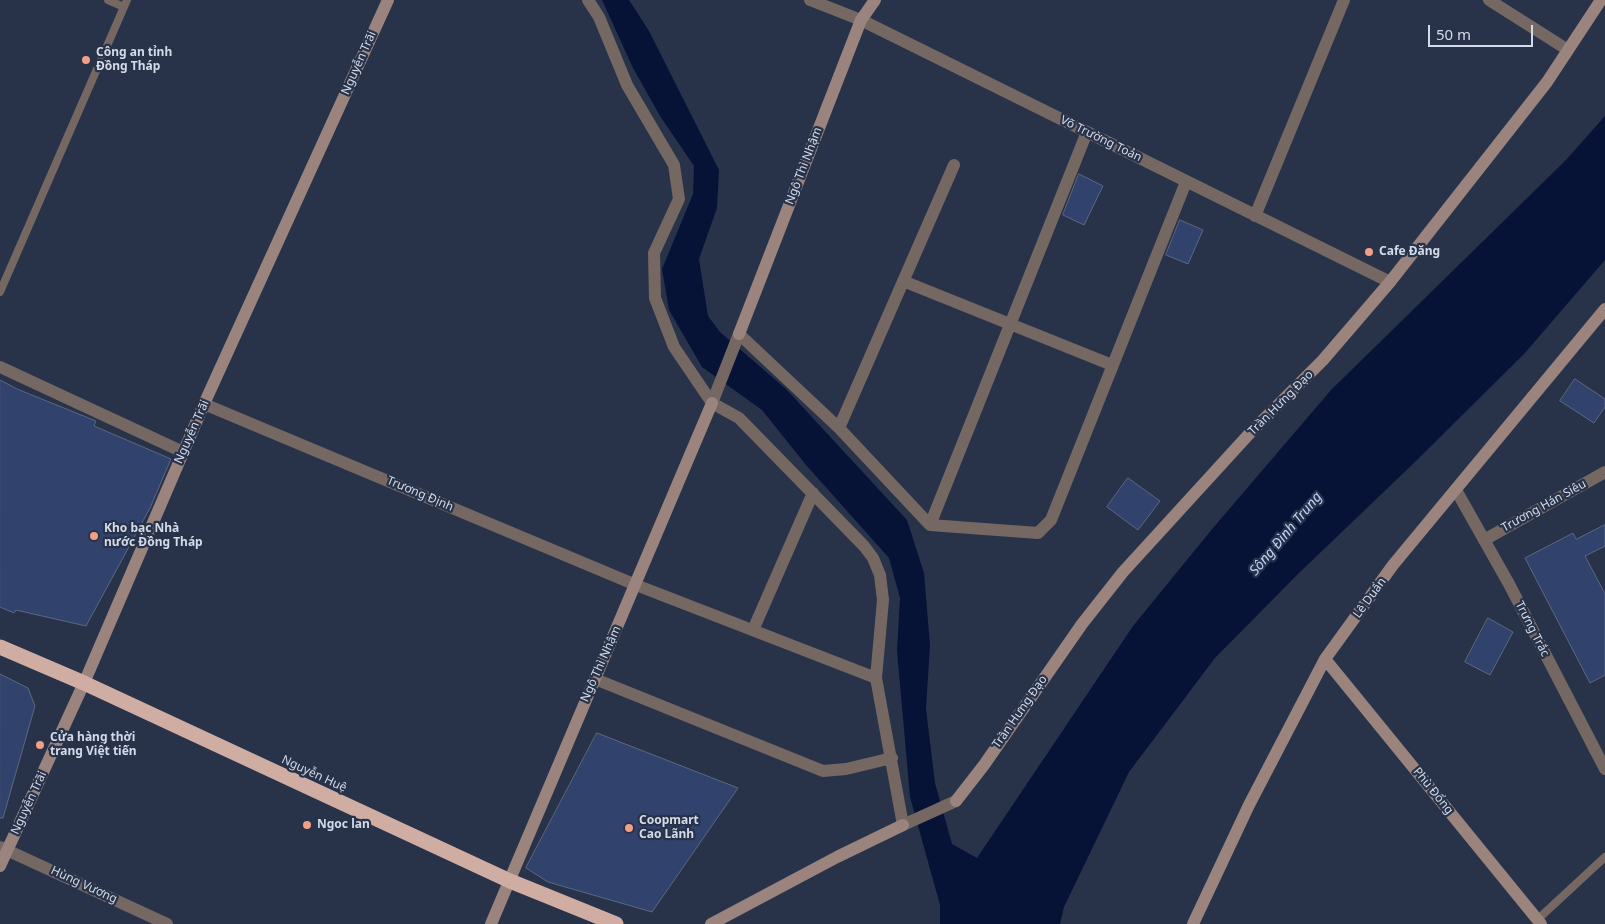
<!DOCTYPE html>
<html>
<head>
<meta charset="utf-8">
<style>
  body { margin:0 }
  #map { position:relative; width:1605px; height:924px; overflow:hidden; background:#28334a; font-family:"Noto Sans",sans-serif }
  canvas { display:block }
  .scale { position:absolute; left:1428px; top:25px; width:105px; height:22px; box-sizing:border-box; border:2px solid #d3dae9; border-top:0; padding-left:6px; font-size:15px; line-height:18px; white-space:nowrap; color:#d3dae9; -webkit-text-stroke:4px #28334a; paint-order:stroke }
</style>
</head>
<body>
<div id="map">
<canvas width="1605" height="924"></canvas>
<div class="scale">50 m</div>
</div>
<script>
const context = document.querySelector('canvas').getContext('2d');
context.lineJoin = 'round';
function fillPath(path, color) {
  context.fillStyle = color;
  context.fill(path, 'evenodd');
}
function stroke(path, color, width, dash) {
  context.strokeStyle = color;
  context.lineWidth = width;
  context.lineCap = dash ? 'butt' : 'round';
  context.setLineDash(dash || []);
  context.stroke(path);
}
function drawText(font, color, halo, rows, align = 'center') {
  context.font = font + ' "Noto Sans",sans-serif';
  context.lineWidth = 4.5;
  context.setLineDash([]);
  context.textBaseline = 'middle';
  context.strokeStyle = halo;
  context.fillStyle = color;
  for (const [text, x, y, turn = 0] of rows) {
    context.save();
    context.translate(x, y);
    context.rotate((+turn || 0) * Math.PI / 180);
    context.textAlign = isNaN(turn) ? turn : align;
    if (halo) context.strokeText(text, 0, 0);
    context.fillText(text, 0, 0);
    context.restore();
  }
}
const water = new Path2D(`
  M602,0H629L649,31L719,170L717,208L699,259L708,316L720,332L786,389L907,520L924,573L930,645L926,709L935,783L952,844L977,858L1133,626L1213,528L1331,390L1566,160L1605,116V260L1524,354L1416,461L1299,573L1215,658L1129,772L1064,907L1060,924H940V905L910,797L897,651L900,598L889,558L806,465L762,410L702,367L669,310L662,269L693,194L694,166L660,116L633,68Z`);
const building = new Path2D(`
  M1079,174L1103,186L1084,225L1063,215Z
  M1180,220L1203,230L1188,264L1166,255Z
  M1575,379L1605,399V407L1594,423L1560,401Z
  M0,380L17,389L96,421L94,426L171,459L150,508L86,626L16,610L14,613L0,607Z
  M1128,478L1160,501L1138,530L1107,507Z
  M1605,525V546L1585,556L1605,594V675L1590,683L1525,558L1573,533L1576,539Z
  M1488,618L1513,632L1490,675L1465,662Z
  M0,674L28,688L35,706L3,818H0Z
  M597,733L738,788L652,912L548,882L526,868Z`);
const lane = new Path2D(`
  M108,0L124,7
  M0,292L127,0
  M1537,920L1605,857`);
const street = new Path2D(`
  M588,0L599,17L627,85L674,165L679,199L654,253L655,298L674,347L712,403L739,418L864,546L873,558L880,575L883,600L876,678L903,825L956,801
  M810,0L861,20L1390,282
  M1489,0L1568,50
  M1255,216L1344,0
  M903,281L1112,365
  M0,367L183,452
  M712,403L739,334L839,428L930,525L1038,533L1051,520L1186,182
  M204,404L636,585L876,678
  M839,428L954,165
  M1456,490L1509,584L1605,769
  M930,525L1087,132
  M1484,540L1605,472
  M753,630L813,493
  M595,679L823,771L846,769L892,758
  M0,847L167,924`);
const secondary = new Path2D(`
  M739,334L861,20L875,0
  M1325,659L1541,924
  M956,801L984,765L1082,624L1123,572L1250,433L1323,360L1390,282L1547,82L1601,0
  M0,866L84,683L204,404L388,0
  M491,924L712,403
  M711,924L837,857L903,825
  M1193,924L1249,805L1325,659L1393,565L1605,309`);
const highway = new Path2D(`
  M0,647L84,683L510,881L616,924`);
const markers = [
  [86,60,5,"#f39f84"],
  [1369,252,5,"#f39f84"],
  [94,536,5,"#f39f84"],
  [40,745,5,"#f39f84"],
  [307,825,5,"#f39f84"],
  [629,828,5,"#f39f84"]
];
const poiNames = [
  ["Công an tỉnh",96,53],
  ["Đồng Tháp",96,67],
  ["Cafe Đăng",1379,252],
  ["Kho bạc Nhà",104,529],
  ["nước Đồng Tháp",104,543],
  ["Cửa hàng thời",50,738],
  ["trang Việt tiến",50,752],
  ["Coopmart",639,821],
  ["Cao Lãnh",639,835],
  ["Ngoc lan",317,825]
];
const streetNames = [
  ["Nguyễn Trãi",359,63,-66],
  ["Võ Trường Toản",1101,139,26],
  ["Ngô Thì Nhậm",804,166,-69],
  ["Trần Hưng Đạo",1281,403,-45],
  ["Nguyễn Trãi",192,432,-66],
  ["Trương Định",420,494,23],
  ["Trương Hán Siêu",1544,506,-29],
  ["Lê Duẩn",1370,598,-54],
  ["Trưng Trắc",1532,629,63],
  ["Ngô Thì Nhậm",601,664,-66],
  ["Trần Hưng Đạo",1020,712,-55],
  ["Nguyễn Huệ",314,774,25],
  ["Phù Đổng",1433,791,51],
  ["Nguyễn Trãi",29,803,-65],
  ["Hùng Vương",84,885,25]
];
const waterNames = [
  ["Sông Đình Trung",1286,534,-50]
];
fillPath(water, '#061337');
fillPath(building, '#31426c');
stroke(building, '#5c6881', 1);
stroke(lane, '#756762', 8);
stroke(street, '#756762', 12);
stroke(secondary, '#9a847d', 12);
stroke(highway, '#d0ada2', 15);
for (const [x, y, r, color] of markers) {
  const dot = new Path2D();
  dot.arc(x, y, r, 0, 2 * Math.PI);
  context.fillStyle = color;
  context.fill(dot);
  stroke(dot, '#28334a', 2);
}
drawText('bold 12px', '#d3dae9', '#28334a', poiNames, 'left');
drawText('12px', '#d3dae9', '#28334a', streetNames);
drawText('italic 14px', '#bdd1fb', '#28334a', waterNames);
</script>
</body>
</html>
